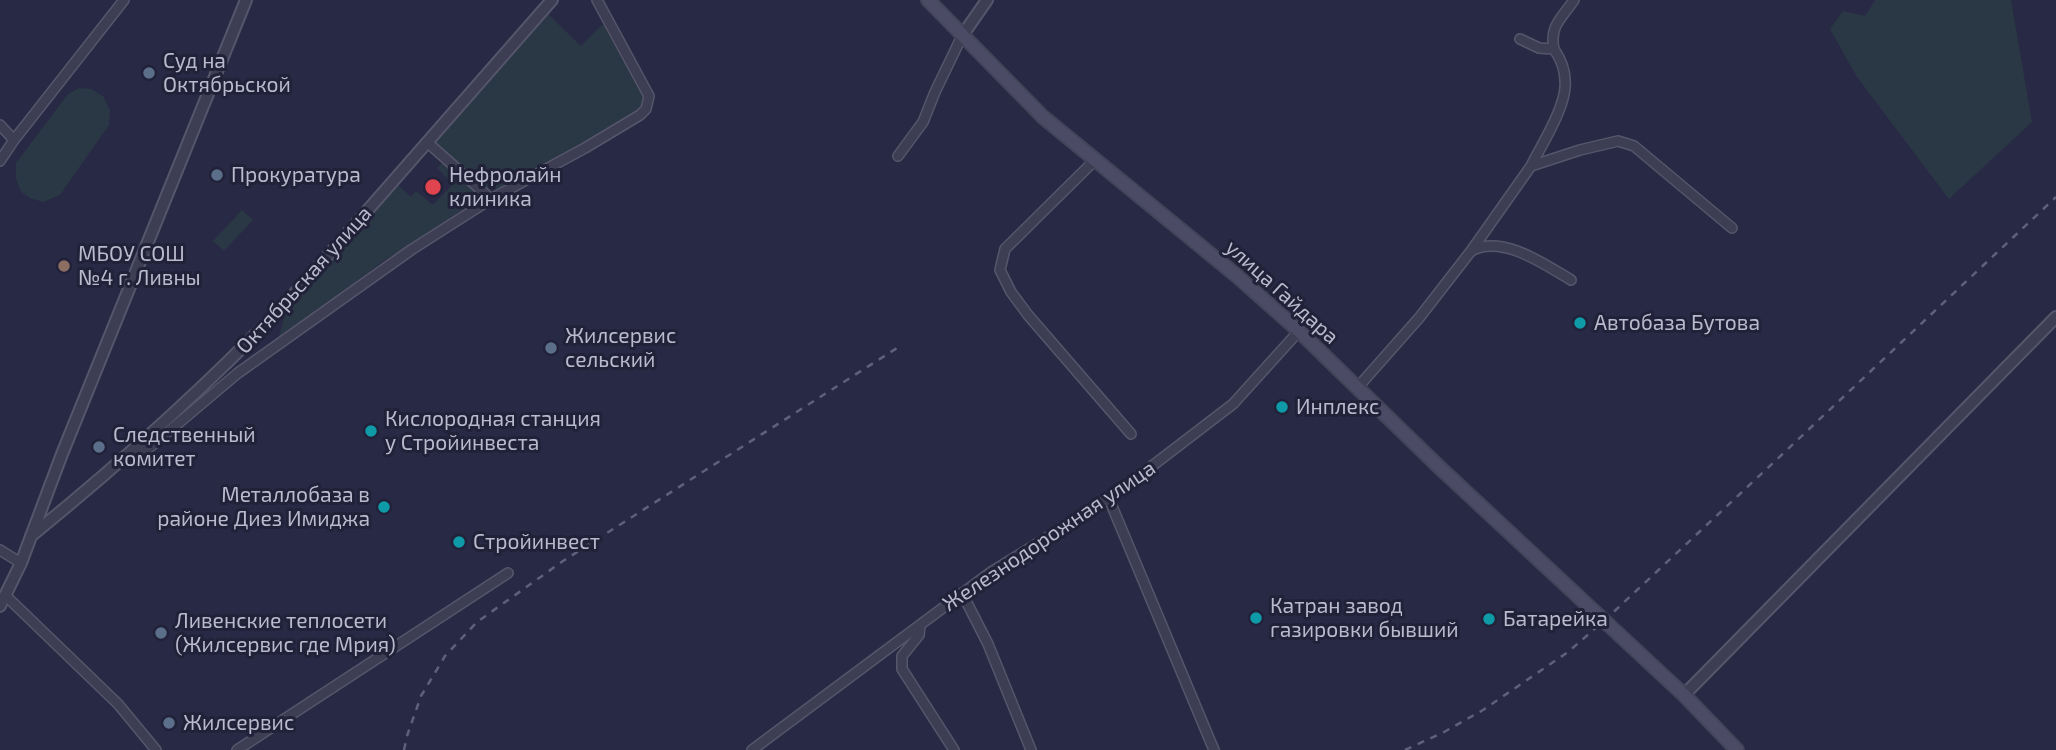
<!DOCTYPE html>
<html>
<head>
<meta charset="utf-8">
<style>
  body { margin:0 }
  canvas { display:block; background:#282944 }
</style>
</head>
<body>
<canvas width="2056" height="750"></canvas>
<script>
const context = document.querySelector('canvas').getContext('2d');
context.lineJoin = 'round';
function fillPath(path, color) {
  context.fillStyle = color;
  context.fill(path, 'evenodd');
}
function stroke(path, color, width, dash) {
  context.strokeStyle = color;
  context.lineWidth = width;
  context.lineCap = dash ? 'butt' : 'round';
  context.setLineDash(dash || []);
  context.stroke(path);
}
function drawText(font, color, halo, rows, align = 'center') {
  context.font = font + ' "Exo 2",sans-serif';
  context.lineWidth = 6;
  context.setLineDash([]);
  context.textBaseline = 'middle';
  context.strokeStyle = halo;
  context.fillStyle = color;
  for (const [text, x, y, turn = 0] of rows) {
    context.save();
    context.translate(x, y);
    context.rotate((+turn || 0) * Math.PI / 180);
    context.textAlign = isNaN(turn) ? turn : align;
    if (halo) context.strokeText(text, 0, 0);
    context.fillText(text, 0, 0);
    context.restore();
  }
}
const green = new Path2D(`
  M1875,0H2011L2032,122L1949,199L1857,77L1830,29L1843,11L1865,16Z
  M548,14L581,46L606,21L645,94L642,109L506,187L497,189L487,188L437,145L436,140Z
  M79,88L91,89L103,96L110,110L109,125L60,195L43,202L30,198L21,192L16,179V163L68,94Z
  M444,161L478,193L477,199L432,231L382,262L280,340H278L285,314L398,185L411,197L416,191L433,205L453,184L437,168Z
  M242,210L253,220L224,251L213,241Z`);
const minor = new Path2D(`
  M1520,39L1539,48L1554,49C1560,58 1565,69 1565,80C1568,104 1542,144 1531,166
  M1554,49C1549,26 1562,18 1574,0
  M0,125L14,140
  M427,142L491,199
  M898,156L923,122L935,92L962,36
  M1095,160L1005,249L1000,270L1011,292L1028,315L1131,434
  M0,161L14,140L124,0
  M1471,251L1531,166L1580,150L1618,141L1634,146L1732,228
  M1358,387L1419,318L1471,251C1502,234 1544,264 1571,280
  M133,449L138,453H143L238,373L411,250L491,199L585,148L640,115L646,109L649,96L597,0
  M1109,499L1214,750
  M0,550L21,563
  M962,593L988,644L1031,750
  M6,596L118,704L156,750
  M920,626L919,635L902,656V669L954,750
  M237,750L508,573
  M752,750L991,572L1109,499L1233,404L1299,331`);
const tertiary = new Path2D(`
  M962,36L987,0
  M31,536C121,463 208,385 288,301L552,0
  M0,606L21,563L62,454L246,0
  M1684,695L2056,317`);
const secondary = new Path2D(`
  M928,0L1043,117L1237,276L1299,331L1438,466L1684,695L1737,750`);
const rail = new Path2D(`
  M404,750L407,736L421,696L445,656L477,622L563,561L897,348
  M1405,750L1444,732L1483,710L1568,652L1605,620L1773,463L2056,197`);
const markers = [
  [149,73,7,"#5c6f8a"],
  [217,175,7,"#5c6f8a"],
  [433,187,9,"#e0444e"],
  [64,266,7,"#8d6e63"],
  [1580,323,7,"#0f9aa8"],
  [551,348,7,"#5c6f8a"],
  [1282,407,7,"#0f9aa8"],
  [371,431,7,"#0f9aa8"],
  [99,447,7,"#5c6f8a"],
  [384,507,7,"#0f9aa8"],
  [459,542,7,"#0f9aa8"],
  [1256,618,7,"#0f9aa8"],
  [1489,619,7,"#0f9aa8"],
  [161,633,7,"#5c6f8a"],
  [169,723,7,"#5c6f8a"]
];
const poiNames = [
  ["Суд на",163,61],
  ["Октябрьской",163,85],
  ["Прокуратура",231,175],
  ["Нефролайн",449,175],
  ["клиника",449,199],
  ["МБОУ СОШ",78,254],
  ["№4 г. Ливны",78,278],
  ["Автобаза Бутова",1594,323],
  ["Жилсервис",565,336],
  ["сельский",565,360],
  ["Инплекс",1296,407],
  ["Кислородная станция",385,419],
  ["у Стройинвеста",385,443],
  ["Следственный",113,435],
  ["комитет",113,459],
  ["Металлобаза в",370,495,"right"],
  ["районе Диез Имиджа",370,519,"right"],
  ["Стройинвест",473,542],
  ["Катран завод",1270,606],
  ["газировки бывший",1270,630],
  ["Батарейка",1503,619],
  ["Ливенские теплосети",175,621],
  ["(Жилсервис где Мрия)",175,645],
  ["Жилсервис",183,723]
];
const streetNames = [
  ["Октябрьская улица",304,280,-48],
  ["улица Гайдара",1282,292,42],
  ["Железнодорожная улица",1049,536,-34]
];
fillPath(green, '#2a3744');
stroke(minor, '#55556b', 12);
stroke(tertiary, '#55556b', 14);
stroke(secondary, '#43445a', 16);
stroke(minor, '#3d3d53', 9);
stroke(tertiary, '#3d3d53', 10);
stroke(secondary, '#4b4b66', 12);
stroke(rail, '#5f607a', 2.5, [7, 7]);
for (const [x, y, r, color] of markers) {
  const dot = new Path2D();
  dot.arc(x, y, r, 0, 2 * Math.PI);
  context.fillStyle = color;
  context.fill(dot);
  stroke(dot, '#212239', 2.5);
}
drawText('21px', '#babacd', '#212239', poiNames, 'left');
drawText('21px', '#babacd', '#212239', streetNames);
</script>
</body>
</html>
